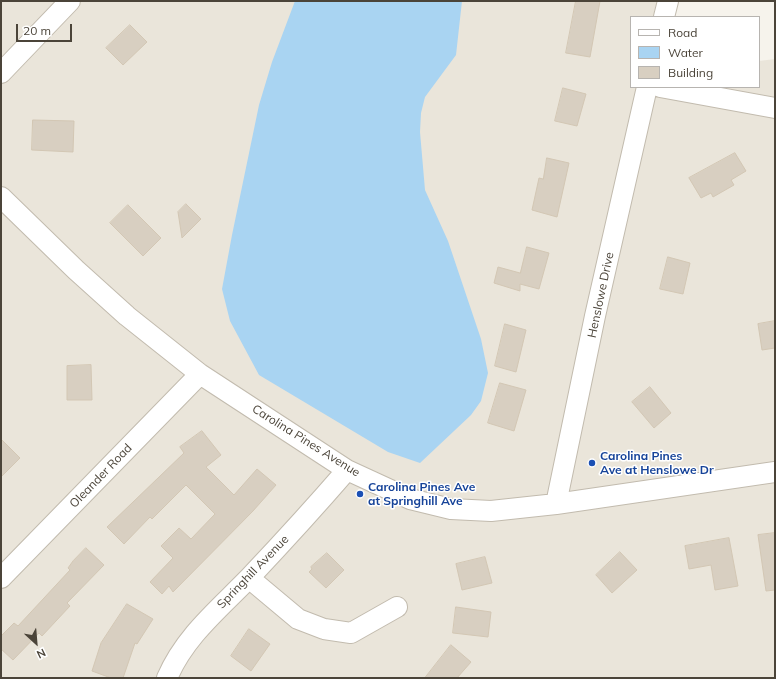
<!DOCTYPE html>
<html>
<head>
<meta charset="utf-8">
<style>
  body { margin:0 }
  #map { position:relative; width:776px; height:679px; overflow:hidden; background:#f6f3ec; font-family:Mulish,sans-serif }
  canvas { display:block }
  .frame { position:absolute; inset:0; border:2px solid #4b4439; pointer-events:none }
  .legend { position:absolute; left:630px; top:16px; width:130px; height:72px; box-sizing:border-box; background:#fff; border:1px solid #b7b4b0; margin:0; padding:5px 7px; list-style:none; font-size:12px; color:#4b4439 }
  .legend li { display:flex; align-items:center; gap:8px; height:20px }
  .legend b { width:20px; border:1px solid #b7b4b0 }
  .north { position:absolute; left:16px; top:623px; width:40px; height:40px; -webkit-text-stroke:3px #fff; paint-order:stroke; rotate:154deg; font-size:11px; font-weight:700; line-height:16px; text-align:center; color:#4b4439 }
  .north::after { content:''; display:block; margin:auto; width:14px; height:18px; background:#4b4439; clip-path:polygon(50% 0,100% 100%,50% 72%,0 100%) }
  .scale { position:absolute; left:16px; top:24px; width:56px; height:18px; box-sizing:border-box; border:2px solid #4b4439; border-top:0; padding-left:5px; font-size:12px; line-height:14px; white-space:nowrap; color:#4b4439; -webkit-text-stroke:3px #fff; paint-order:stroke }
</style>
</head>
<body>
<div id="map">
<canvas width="776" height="679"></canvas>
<div class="frame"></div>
<ul class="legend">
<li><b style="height:5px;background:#fff"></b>Road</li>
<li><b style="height:11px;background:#a9d4f2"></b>Water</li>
<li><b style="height:11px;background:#d8cfc1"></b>Building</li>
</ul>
<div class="north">N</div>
<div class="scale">20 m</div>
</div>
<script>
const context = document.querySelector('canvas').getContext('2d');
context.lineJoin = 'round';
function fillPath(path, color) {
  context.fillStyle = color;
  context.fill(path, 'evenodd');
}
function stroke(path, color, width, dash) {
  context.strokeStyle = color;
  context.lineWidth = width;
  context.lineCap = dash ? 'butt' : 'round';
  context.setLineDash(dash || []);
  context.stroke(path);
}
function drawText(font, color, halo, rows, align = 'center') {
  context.font = font + ' Mulish,sans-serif';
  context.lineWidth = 3;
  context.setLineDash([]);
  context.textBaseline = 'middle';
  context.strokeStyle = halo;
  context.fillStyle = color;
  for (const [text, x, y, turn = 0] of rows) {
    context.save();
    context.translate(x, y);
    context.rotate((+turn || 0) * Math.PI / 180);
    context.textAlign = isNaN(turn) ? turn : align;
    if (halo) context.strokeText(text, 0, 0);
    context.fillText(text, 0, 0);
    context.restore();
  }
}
const residential = new Path2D(`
  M1,1H657L653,17H631V87H759V61L775,59V678H1Z`);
const water = new Path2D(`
  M295,1H462L456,55L425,97L421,113L420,132L425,190L448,241L481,339L488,373L481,401L471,415L420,463L388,452L259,375L230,321L222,289L232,235L259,105L272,62Z`);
const building = new Path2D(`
  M576,1H600L590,57L566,53Z
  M130,25L147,42L123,65L106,48Z
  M563,88L586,94L577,126L555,121Z
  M33,120L74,121L73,152L32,150Z
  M735,153L746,171L731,180L734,185L713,197L711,193L701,198L689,178Z
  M547,158L569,163L557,217L532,210L539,178L543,179Z
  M186,204L201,219L182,238L178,212Z
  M128,205L161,238L143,256L110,223Z
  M527,247L549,253L539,289L520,284V291L494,283L498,267L520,273Z
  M668,257L690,263L683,294L660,289Z
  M775,321V348L762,350L758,324Z
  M505,324L526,330L516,372L495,366Z
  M91,365L92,400H67V366Z
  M500,383L526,390L514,431L488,423Z
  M650,387L671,413L654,428L632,402Z
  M202,431L221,455L206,467L234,495L257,469L276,485L253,511L173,592L169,586L162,594L150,582L173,558L161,546L179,528L191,539L215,514L186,485L152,519L150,517L124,544L107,527L184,453L180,447Z
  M1,439L20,458L1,477Z
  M775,533V590L766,591L758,535Z
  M729,538L738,586L715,590L711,565L689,569L685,546Z
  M86,548L104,565L67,603L70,606L42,636L39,633L13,660L1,649V636L14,623L18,626L70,570L68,568L73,561Z
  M620,552L637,570L612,593L596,575Z
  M327,553L344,570L326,588L309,572L312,569L311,567Z
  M485,557L492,583L462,590L456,564Z
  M127,604L153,619L137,644L135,643L123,678H111L92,671L101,643Z
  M456,607L491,612L488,637L453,633Z
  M249,629L270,644L251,671L231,656Z
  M451,645L471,662L457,678H425Z`);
const minor = new Path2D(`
  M664,17L668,1
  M1,73L70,1
  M660,87L775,108
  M1,197L76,270L127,316L200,374L347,470L410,499L451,509L491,511L556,504L775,472
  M556,504L595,316L647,87
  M1,578L200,374
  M249,578L298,619L324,629L351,633L397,607
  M167,678C185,636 219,609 250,577C283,542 315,507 347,470`);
const markers = [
  [592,463,4,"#1a4fb4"],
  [360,494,4,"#1a4fb4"]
];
const streetNames = [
  ["Henslowe Drive",601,295,-78],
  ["Carolina Pines Avenue",306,441,32],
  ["Oleander Road",101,476,-46],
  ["Springhill Avenue",253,572,-46]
];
const transitNames = [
  ["Carolina Pines",600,456],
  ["Ave at Henslowe Dr",600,470],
  ["Carolina Pines Ave",368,487],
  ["at Springhill Ave",368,501]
];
fillPath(residential, '#eae5da');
fillPath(water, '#a9d4f2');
fillPath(building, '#d8cfc1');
stroke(building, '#d3c7b4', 1);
stroke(minor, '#c2bbae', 22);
stroke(minor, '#fff', 20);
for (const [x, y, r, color] of markers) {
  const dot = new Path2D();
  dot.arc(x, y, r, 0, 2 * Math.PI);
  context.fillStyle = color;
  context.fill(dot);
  stroke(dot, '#fff', 1.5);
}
drawText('12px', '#4b4439', '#fff', streetNames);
drawText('bold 12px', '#164399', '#fff', transitNames, 'left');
</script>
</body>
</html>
